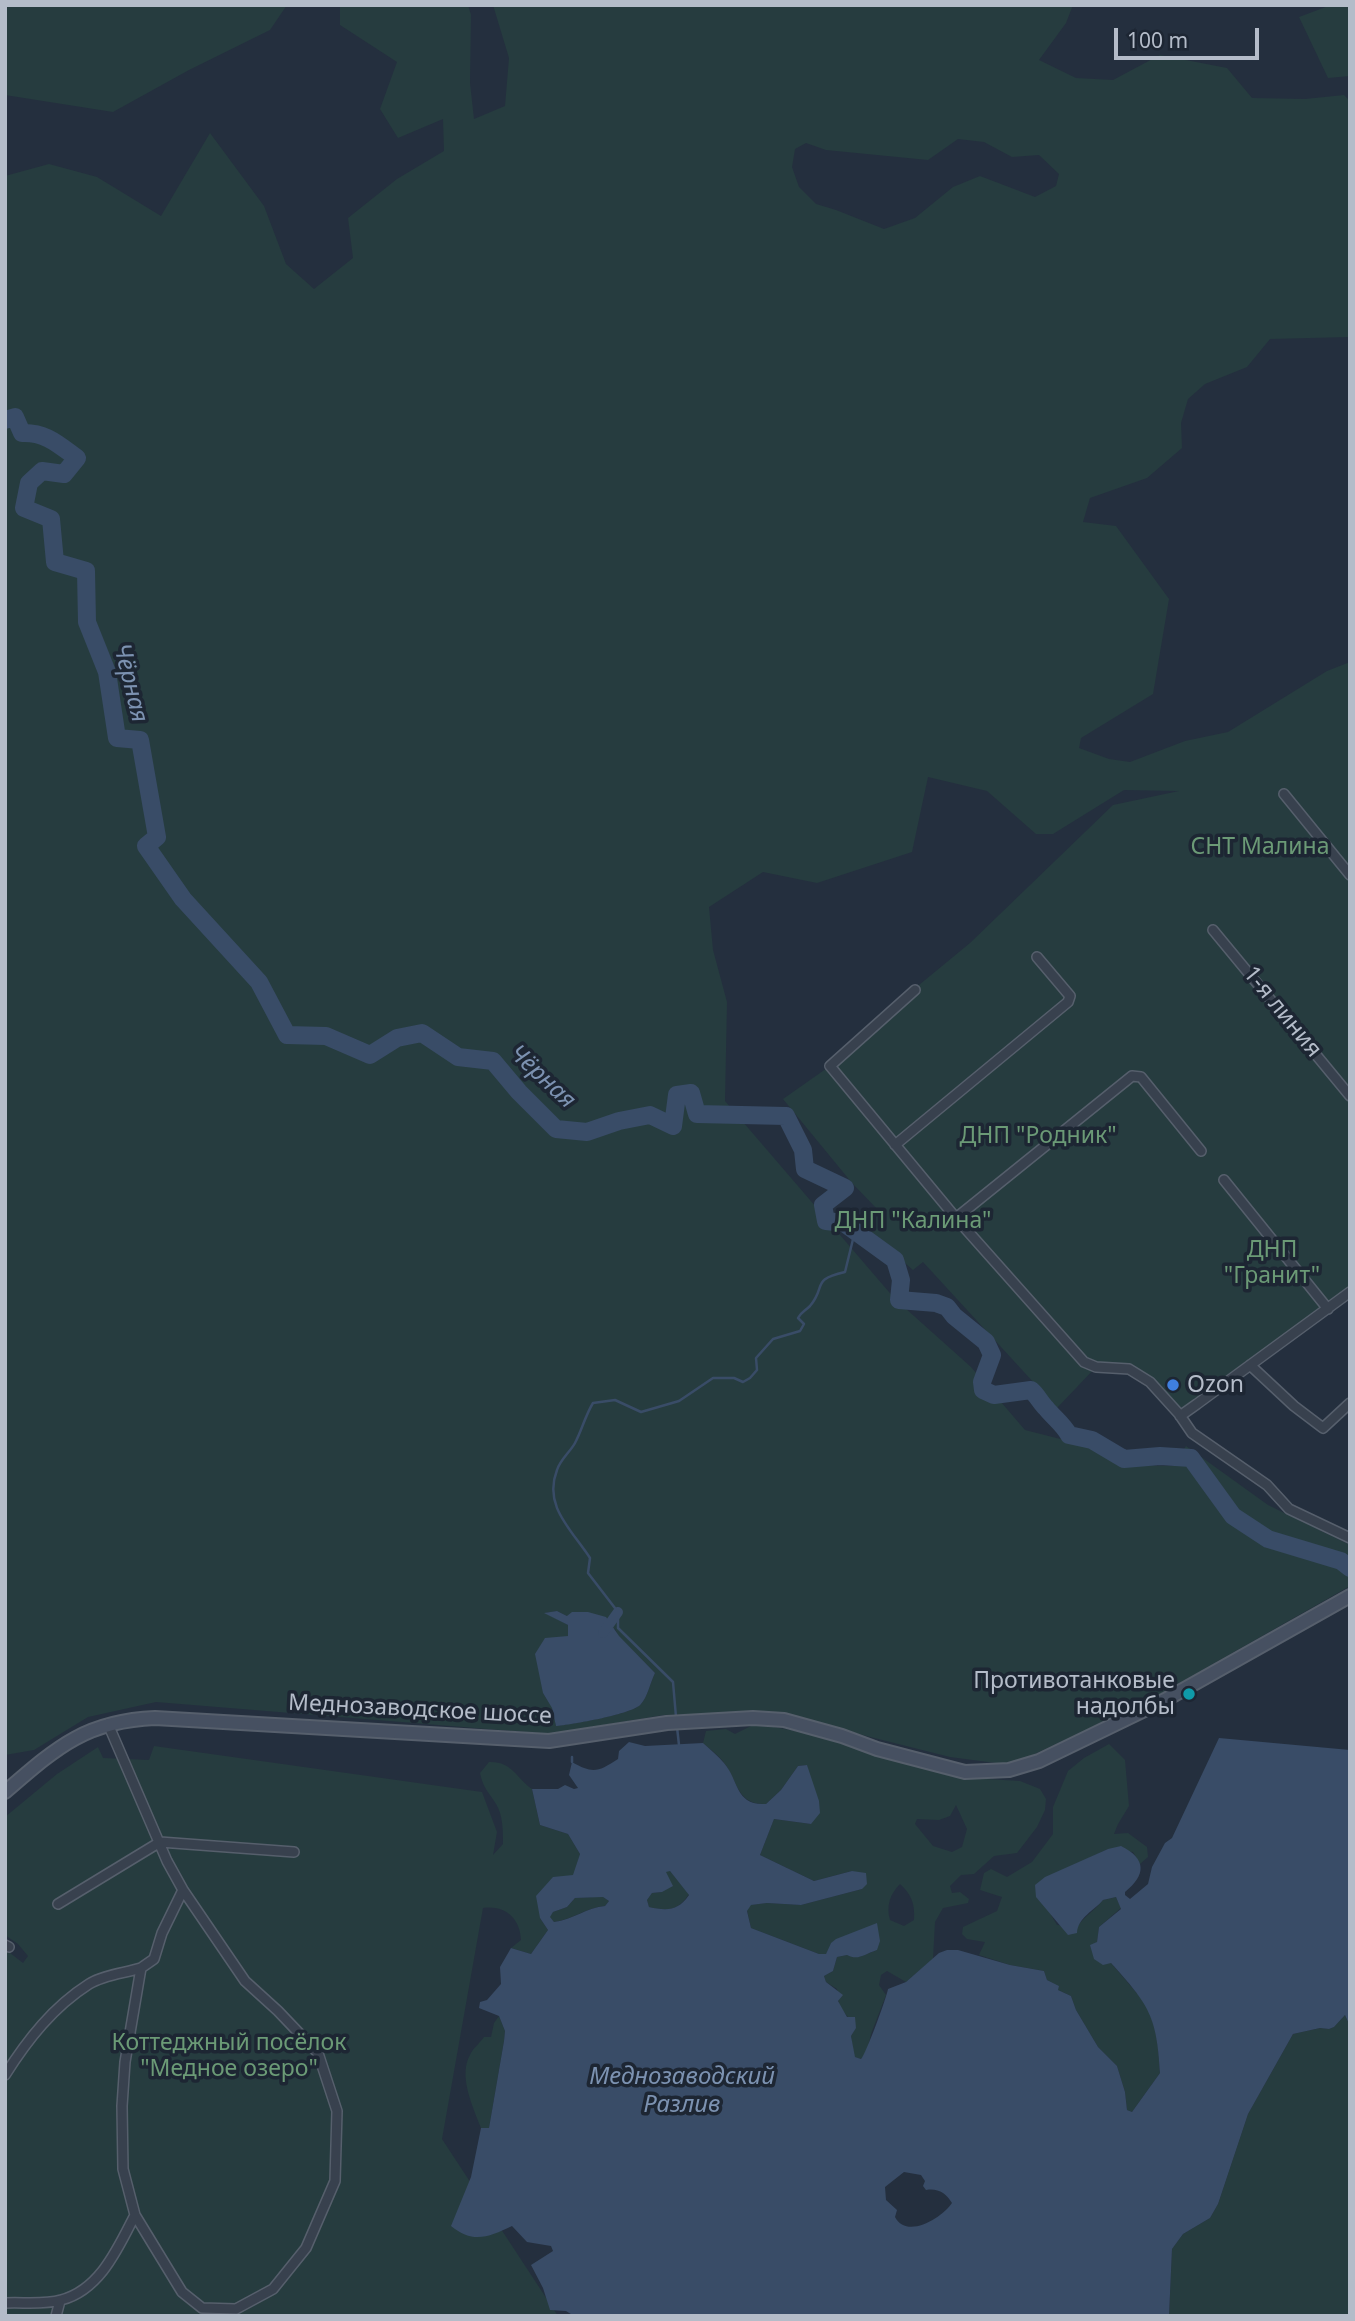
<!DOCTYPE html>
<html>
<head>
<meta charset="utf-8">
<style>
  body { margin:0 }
  #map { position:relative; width:1355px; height:2321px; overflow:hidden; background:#242f3e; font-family:"Noto Sans",sans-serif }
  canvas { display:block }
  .frame { position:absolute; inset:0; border:7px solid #b4bcc9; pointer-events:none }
  .scale { position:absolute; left:1114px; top:28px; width:145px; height:32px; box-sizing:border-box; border:4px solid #b4bcc9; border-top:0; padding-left:9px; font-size:21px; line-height:24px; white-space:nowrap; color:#b4bcc9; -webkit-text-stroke:5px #1d2633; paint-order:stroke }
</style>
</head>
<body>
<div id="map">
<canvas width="1355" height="2321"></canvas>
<div class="frame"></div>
<div class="scale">100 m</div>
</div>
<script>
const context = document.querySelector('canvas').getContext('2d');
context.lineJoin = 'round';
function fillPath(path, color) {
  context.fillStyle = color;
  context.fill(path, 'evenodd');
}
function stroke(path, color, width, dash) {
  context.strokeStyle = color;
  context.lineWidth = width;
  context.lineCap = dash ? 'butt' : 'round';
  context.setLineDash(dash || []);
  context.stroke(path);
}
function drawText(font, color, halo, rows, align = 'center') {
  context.font = font + ' "Noto Sans",sans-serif';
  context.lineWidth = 7;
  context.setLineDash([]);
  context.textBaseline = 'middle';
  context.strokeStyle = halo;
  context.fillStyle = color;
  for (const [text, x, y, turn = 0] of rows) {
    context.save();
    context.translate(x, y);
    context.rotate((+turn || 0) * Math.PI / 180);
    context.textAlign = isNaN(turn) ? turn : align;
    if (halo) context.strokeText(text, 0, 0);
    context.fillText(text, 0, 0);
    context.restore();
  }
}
const green = new Path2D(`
  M5,5H287L270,30L189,70L113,112L5,95Z
  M340,5H468L471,15L470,83L474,119L505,106L509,58L493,5H1073L1066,23L1039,60L1076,78L1113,80L1160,55L1227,68L1252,98L1305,99L1344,95L1350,101V337L1270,339L1247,367L1205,384L1188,399L1181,423L1182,448L1147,478L1090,498L1083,522L1116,526L1169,599L1153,694L1081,738L1079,748L1109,759L1130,762L1185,741L1228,732L1327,671L1350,662V1292L1180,1417L1150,1382L1129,1369L1096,1367L1057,1408L923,1262L913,1270L859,1223L878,1210L852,1183L783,1099L830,1066L919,985L970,943L1113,805L1179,791L1124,790L1053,834H1036L987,791L928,777L912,852L817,883L763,872L709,907L713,950L727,1002L725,1101L895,1299L971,1367L1025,1430L1084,1445L1124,1465L1174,1466L1186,1446L1268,1505L1350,1545V1586L1146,1702L1011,1765L950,1757L771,1712L664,1715L549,1734L156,1702L88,1717L34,1750L5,1755V176L49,164L97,177L161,216L210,133L264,206L286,264L314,289L353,258L348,218L397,179L444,151L443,119L398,138L380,109L397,62L340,25ZM958,139L984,142L1012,157L1039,155L1059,174L1056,186L1035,197L980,176L953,187L915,218L884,229L836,210L816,204L799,187L792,167L795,149L806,143L826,150L928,160ZM557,1611L567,1616L615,1629L618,1636L655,1673C650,1683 648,1696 641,1704C634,1714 571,1724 556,1726L552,1707L543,1693L568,1637V1625L546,1613Z
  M1331,5H1350V76L1328,78L1299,17Z
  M764,1725L831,1738L871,1754L955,1777L1020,1781L1040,1789L1046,1799L1045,1810L1037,1827L1017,1853L994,1856L974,1874L961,1875L950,1886L952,1893L960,1892L969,1899L968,1903L943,1908L935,1922L933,1959L906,1982L887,1971L881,1975L879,1985L886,1995L871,2034L867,2052L861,2059L854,2057L851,2036L856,2027L839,2006L837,1989L826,1982L824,1976L833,1971L837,1957L847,1955L859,1957L877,1950L850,1935L831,1943L826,1955L819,1954L751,1928L747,1910L750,1905L767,1903L801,1905L862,1889L852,1871L814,1881L760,1855L774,1819L811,1824L807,1765L798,1766L781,1790L766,1804C740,1805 738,1786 727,1767C722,1758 711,1750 703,1743L706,1731L726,1729L735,1734L751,1726ZM956,1805L967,1829L962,1847L952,1852L933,1846L915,1824L917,1819L939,1820L950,1816ZM900,1884C912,1895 915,1904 914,1920L904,1926L890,1920C886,1906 890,1894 900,1884Z
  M1109,1744L1125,1760L1129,1806L1118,1824L1114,1834L1128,1833L1147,1847L1148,1857L1140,1864L1133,1852L1108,1849L1069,1868L1051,1915L1057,1925L1077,1927C1085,1916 1095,1910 1103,1900L1116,1897L1121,1908L1099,1927L1097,1943L1111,1963L1147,2005L1157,2033L1160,2073L1132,2112L1127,2110L1125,2092L1117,2066L1098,2047L1076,2010L1071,1996L1058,1990V1986L1047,1980L1044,1971L1010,1965L979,1955L985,1942L967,1939L962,1934L963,1927L997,1911L1002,1897L980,1890L984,1873L991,1869L1007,1877L1032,1862L1053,1834V1807L1068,1771L1084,1758Z
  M154,1746L482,1792L497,1832L493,1855L503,1844C503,1831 503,1815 496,1804C488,1791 483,1788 480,1773L489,1762C512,1761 516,1778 532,1789L540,1825L568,1834L580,1854L574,1875L540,1918L548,1930L531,1954L511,1948L521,1940C520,1918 505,1905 483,1908L442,2139L558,2316H5V1949L23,1963L28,1956L18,1944L5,1935V1817L57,1774L98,1747L103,1758L149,1760Z
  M666,1871H670L689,1894C678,1911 668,1911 649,1907L647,1900L652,1893L662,1892Z
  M593,1897H603L609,1901L605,1906C587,1907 572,1920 554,1922L549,1917L553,1912L567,1907L575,1898Z
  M1345,2015L1350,2026V2316H1169L1172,2249L1183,2234L1210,2218L1218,2204L1248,2114L1293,2034L1320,2028L1329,2029L1334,2027Z
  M499,2016L505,2031L504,2041L489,2128H481C473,2107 458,2076 470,2055C473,2048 480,2043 484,2037H491L494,2023Z`);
const water = new Path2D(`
  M557,1611L567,1616L572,1612H588L606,1617L619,1636L655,1673C650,1683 648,1696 641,1704C634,1714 570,1725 556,1726L552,1708L543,1693L535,1654L545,1638L568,1636V1625L544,1613Z
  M1219,1738L1350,1750V2026L1345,2015L1334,2027L1329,2029L1320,2028L1293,2034L1248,2114L1218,2204L1210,2218L1183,2234L1172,2249L1169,2316H574L566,2311L550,2310L543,2288L531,2265L553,2251L551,2246L527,2242L512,2226C489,2237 473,2244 451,2226L471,2177L481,2128H489L504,2041L505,2031L499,2016L479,2008L480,2002L487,2000L501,1984L500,1967L511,1948L531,1954L548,1930L540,1918L536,1896L553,1877L573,1875L580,1854L568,1834L540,1825L532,1789H558L565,1785L574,1789L578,1788L569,1775L572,1762C593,1774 598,1772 618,1759L619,1751L629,1742L645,1746L703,1743C710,1749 718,1756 724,1763C739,1780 735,1806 766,1804L781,1790L798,1766L807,1765L819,1801L820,1813L811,1824L774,1819L760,1855L814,1881L852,1871L866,1873L867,1884L862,1889L801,1905L767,1903L751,1905L747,1911L751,1928L819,1954H826L831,1943L836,1939L877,1923L880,1941L877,1950C865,1954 858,1961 847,1955L837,1957L833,1971L824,1976L826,1982L843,1995L838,2001L847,2017H855L856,2028L851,2036L855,2057L861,2059C866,2054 886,1999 888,1989L906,1982L939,1953L947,1950H958L1010,1965L1044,1971L1047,1980L1059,1986L1058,1990L1071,1996L1076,2010L1098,2047L1117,2066L1125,2092L1127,2110L1132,2112L1160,2073C1157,2016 1149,2005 1111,1963L1103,1965L1094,1959L1090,1945L1097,1942L1099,1927L1121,1909L1116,1897L1103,1900C1094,1911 1078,1917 1077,1933L1068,1935L1036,1897L1035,1885L1045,1877L1108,1849L1121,1846C1147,1859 1146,1875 1125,1892V1895L1130,1899L1148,1884L1152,1867L1165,1843L1172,1838ZM670,1871L689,1895C678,1911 667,1911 649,1907L647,1900L652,1893L662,1892L673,1886L666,1872ZM603,1897L609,1901L605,1906C587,1907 573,1920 554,1922L550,1917L553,1912L567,1907L575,1898ZM904,2172L921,2175L925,2181L923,2186L926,2190C938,2188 946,2193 952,2203C943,2217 907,2240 895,2217L897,2210L886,2200L885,2187Z`);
const stream = new Path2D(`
  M676,1717L673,1682L618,1628V1612L588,1573L590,1558C571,1529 543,1506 557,1470C560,1460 570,1452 575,1443C582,1430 585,1416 593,1403L615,1400L641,1412L679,1401L713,1378H734L743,1382L750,1378L757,1370L756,1358L773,1339L800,1331L804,1324L798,1318C801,1312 805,1311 810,1306C827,1286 810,1280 845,1272L855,1231
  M677,1727L679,1745
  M572,1757V1762`);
const canal = new Path2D(`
  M603,1633L618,1612`);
const river = new Path2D(`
  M5,420L15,417L22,433C46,432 59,445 77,458L64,474L42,471L29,483L24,508L51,519L55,562L86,571L87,622L107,672L117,738L140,740L157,837L146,846L183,899L259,982L287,1035L326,1036L370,1055L397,1038L422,1033L458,1057L493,1061L519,1092L556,1129L587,1132L619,1121L650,1115L673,1126L677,1095L691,1093L697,1114L786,1116L803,1150L805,1169L845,1188L823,1205L826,1221L844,1223L895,1260L901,1280L899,1300L936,1303L947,1307L954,1316L986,1342L992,1355L982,1382L983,1390L994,1395L1031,1390C1037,1395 1040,1402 1046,1408C1054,1418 1063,1424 1069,1435L1092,1440L1124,1459L1160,1456L1191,1458L1233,1516L1268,1539L1341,1561L1350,1568`);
const street = new Path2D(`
  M1284,794L1350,875
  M1213,930L1350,1096
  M915,990L830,1066L956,1218L1084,1362L1096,1367L1129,1369L1150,1382L1179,1414L1192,1433L1267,1485L1289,1509L1350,1538
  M895,1145L1068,1002L1070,996L1037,957
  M1224,1180L1328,1309
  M956,1218L1132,1076L1141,1077L1201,1151
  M1250,1365L1294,1406L1323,1428L1350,1403
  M1197,1404L1350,1292
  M1180,1416L1197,1404
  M108,1724L167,1861L183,1890L245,1981L278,2011L318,2053L337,2111L335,2181L306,2248L273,2289L236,2309L202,2308L182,2292L135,2215L123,2169L122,2106L125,2062L141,1968L154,1959L162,1933L183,1890
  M58,1904L160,1842L294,1852
  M5,1945L9,1947
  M5,2075C28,2039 53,2007 89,1984C103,1975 125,1973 141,1968
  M5,2303C23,2302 44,2305 61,2300C100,2290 118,2248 135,2215
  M56,2316L60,2301`);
const secondary = new Path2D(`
  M5,1792C56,1748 85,1721 155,1718L549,1741L667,1723L753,1718L784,1720L842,1736L877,1749L965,1772L1009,1770L1039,1761L1165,1700L1350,1596`);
const markers = [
  [1173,1385,7,"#3f7fe0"],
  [1189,1694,7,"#0f9aa8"]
];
const parkNames = [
  ["СНТ Малина",1260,847],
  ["ДНП \"Родник\"",1038,1136],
  ["ДНП \"Калина\"",913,1221],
  ["ДНП",1272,1250],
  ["\"Гранит\"",1272,1276],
  ["Коттеджный посёлок",229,2043],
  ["\"Медное озеро\"",229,2069]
];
const streetNames = [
  ["1-я линия",1282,1012,51],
  ["Меднозаводское шоссе",420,1710,3]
];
const poiNames = [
  ["Ozon",1187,1385],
  ["Противотанковые",1175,1681,"right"],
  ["надолбы",1175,1707,"right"]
];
const waterNames = [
  ["Чёрная",130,683,76],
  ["Чёрная",542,1077,43],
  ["Меднозаводский",682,2077],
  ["Разлив",682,2105]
];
fillPath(green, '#263c3f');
fillPath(water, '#394c67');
stroke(stream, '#394c67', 2.5);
stroke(canal, '#394c67', 10);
stroke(river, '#394c67', 18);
stroke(street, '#565f6c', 12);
stroke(secondary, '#565f6c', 16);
stroke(street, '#38414e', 9);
stroke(secondary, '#465061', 12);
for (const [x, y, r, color] of markers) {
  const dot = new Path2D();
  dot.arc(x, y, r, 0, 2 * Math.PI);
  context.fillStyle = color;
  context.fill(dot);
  stroke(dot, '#1d2633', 2.5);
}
drawText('23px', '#6b9a76', '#1d2633', parkNames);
drawText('23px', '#b4bcc9', '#1d2633', streetNames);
drawText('23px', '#b4bcc9', '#1d2633', poiNames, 'left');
drawText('italic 24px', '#7c92b1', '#1d2633', waterNames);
</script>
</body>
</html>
